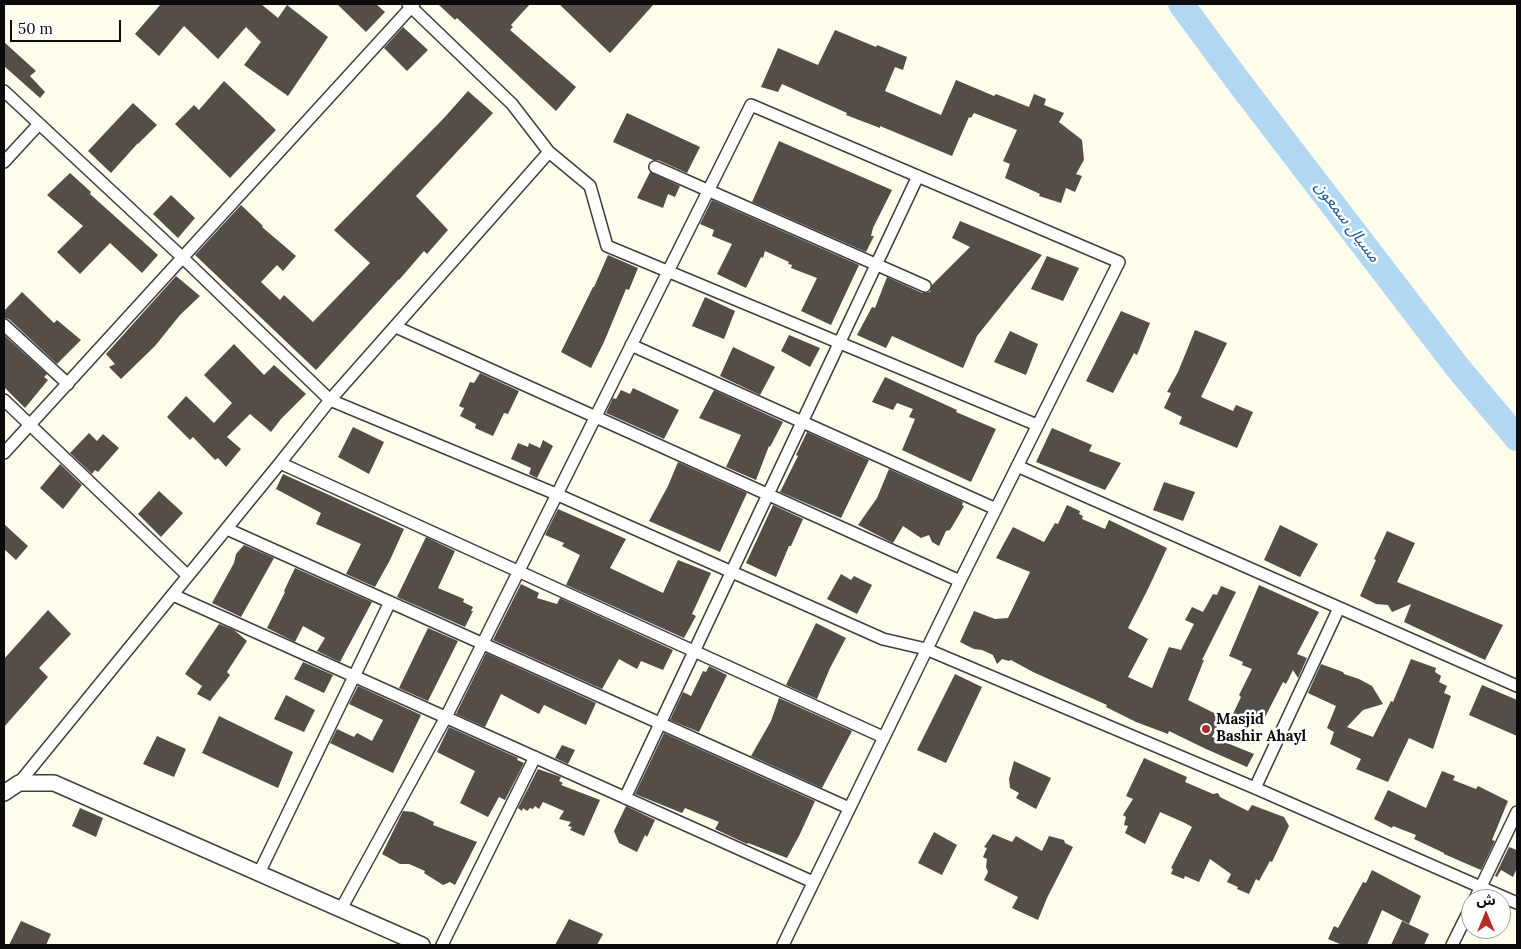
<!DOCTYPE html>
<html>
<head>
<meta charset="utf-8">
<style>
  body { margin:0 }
  #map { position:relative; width:1521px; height:949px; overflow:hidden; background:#fefceb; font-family:Lora,"Noto Sans Arabic",serif }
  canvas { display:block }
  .frame { position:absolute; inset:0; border:5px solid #0b0b0b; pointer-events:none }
  .north { position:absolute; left:1461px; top:889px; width:50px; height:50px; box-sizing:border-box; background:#fff; border:1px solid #9d9d9d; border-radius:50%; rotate:0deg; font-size:14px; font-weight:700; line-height:20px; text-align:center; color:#0b0b0b }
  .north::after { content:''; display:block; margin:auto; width:18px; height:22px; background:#b62b29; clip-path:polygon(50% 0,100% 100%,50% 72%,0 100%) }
  .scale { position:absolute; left:10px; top:20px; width:111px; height:22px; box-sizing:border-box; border:2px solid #0b0b0b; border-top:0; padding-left:6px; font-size:15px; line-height:18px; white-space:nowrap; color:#0b0b0b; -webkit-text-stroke:4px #fff; paint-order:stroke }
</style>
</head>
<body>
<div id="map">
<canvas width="1521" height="949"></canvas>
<div class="frame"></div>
<div class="north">ش</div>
<div class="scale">50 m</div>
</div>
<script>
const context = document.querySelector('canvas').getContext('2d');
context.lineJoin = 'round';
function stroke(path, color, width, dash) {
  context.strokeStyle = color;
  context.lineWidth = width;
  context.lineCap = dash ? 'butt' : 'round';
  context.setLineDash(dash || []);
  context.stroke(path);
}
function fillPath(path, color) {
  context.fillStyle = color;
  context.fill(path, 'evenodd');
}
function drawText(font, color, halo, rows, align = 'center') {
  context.font = font + ' Lora,"Noto Sans Arabic",serif';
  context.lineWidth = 5;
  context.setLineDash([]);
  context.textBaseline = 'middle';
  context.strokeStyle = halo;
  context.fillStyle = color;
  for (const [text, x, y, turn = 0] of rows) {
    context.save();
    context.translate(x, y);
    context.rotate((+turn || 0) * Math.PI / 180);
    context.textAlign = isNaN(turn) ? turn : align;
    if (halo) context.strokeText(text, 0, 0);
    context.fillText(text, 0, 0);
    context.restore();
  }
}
const river = new Path2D(`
  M1181,4L1238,81L1458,368L1517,438`);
const building = new Path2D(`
  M161,4H261L278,18L287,5L328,37L288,96L244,65L261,42L246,27L218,59L184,26L159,56L135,34Z
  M337,4H376L385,12L366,32Z
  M438,4H530L511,25L513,27L510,30L576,87L556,111L457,18L455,20Z
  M559,4H654L610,53Z
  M403,27L428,50L407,71L384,48Z
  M835,30L876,47L877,45L907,57L903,70L895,67L885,91L941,115L956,80L994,96L996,94L1029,107L1034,94L1046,99L1044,105L1064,113L1059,122L1082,140L1084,160L1076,174L1082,176L1075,192L1066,188L1061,203L1039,196L1040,194L1005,178L1010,164L1003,161L1017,130L974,113L971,118L969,117L952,156L880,126V128L846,115L847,113L782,84L778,92L761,87L778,48L818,65Z
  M4,42L36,71L30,76L45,92L40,98L4,66Z
  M224,81L276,130L230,178L175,124L194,105L199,110Z
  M468,91L493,113L416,196L448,230L427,254L424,251L399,280V279L316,370L195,255L241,205L263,226L262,227L296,256L283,271L277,265L261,282L280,300L284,295L313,322L370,263L334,230L444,118Z
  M133,103L157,125L138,144V143L111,173L88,151Z
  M627,113L700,147L687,173L658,160H653L613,142Z
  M779,141L892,190L873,228L871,236H874L866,252L752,202Z
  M650,172L680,186L675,197L668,194L663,208L637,198Z
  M70,173L91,192L90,194L158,255L142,273L110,243L80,274L57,252L83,226L47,195Z
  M171,195L195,218L178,238L153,214Z
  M712,200L859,265L831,325L801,311L817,278L791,268L792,265L788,264L789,262L765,251L763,258L761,257L746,288L717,274L732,244L712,236L714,230L700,224Z
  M960,221L1042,255L977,336L963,368L892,336L886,348L857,335L872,307L875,308L887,277L922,293L930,292L932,285L970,247L952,238Z
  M608,255L638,268L629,290L626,289L604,342L591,368L561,352L593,287H594Z
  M1047,256L1079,268L1063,301L1031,289Z
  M176,276L200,296L180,315L155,346L121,379L109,367L115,364L106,354Z
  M22,292L54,323L57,320L81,340L57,364L9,319L4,318V311Z
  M705,297L735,311L724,339L692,326Z
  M1121,311L1150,323L1137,355L1134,353L1113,393L1086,381Z
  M1195,330L1227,343L1201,397L1233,411L1236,405L1253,412L1237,448L1179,424L1182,417L1164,408L1171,393L1167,392L1178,372Z
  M1010,331L1038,344L1026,375L994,362Z
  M4,335L47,374L44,377L48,380L25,408L4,387Z
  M789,335L820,348L810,367L781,351Z
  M234,344L264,375L274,365L306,394L281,419L271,432L250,414L227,437L241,449L226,467L218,458L215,460L193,437L190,440L167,417L186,396L214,423L232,403L204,375Z
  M733,347L775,367L760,395L720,376Z
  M480,373L519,391L508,414L504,413L493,436L475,428L476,424L460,416L464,408L459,406L470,382L474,383Z
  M885,377L957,410L956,412L996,429L971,482L902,450L915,419L909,417L913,409L897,403L893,410L872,402Z
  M633,388L679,410L664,439L606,413L613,398L616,399L621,390L630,394Z
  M714,390L783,422L770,447L769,446L756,480L726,467L741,435L699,418Z
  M353,427L384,442L369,474L338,457Z
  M1052,428L1092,445L1089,451L1121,463L1105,490L1036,462Z
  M807,432L869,460L841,518L780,492L798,456L796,455Z
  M89,433L97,441L103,434L119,448L98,472L95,470L92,474L70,453Z
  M543,440L553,446L537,478L529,474L531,468L511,459L518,443L528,447L529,443L540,448Z
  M678,462L747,493L720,552L649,521L668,486Z
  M60,464L82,485L63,509L40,488Z
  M889,469L963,502L962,505L964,506L959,515L950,530L946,531L939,546L932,542L929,535L921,538L903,526L893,543L858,525L877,498Z
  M283,474L404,529L390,560L375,587L346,574L361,544L316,524L321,513L276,489Z
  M1164,482L1195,492L1183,521L1153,510Z
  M159,491L183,513L161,537L138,514Z
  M773,505L803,519L791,546H789L776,577L746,563Z
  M1067,505L1080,511L1079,514L1083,516L1082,519L1105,529L1109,520L1167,548L1148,589L1128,628L1148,639L1128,677L1152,688L1169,647L1181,650L1194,624L1185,620L1192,607L1203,612L1213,594L1217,595L1221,586L1236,592L1202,660H1204L1188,700L1222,717L1212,737L1254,754L1247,767L1206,749L1169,731L1168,734L1136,722L1106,707L1107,705L1033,672L1011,660L1009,661L1002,659L997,664L993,655L982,650L974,649L960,642L974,611L995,619L1008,618L1030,572L996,558L1013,527L1044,542L1055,523L1058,524Z
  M558,509L626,539L610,568L663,593L678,560L711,573L692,614L696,616L684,638L566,585L580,555L562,546L564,543L545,535Z
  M4,524L28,546L16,560L4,549Z
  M1280,525L1318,544L1300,577L1264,560Z
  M1387,531L1415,543L1397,582L1503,625L1485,660L1404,622L1411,604L1392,612L1388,605L1376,604L1360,596L1376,560L1374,559Z
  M426,537L455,551L438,588L464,599L463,602L473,607L471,611H473L465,627L397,597Z
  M244,545L274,558L241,617L212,603L234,563L236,554Z
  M295,568L372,602L340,662L317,651L325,638L303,626L295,642L267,628L285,592L284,591Z
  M841,574L851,580L854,576L872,585L857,614L827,599Z
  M521,584L539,593L537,598L557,604L560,598L673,650L663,670L641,661L637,669L619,659L602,689L493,640Z
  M1259,585L1319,612L1297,654L1307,658L1298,678L1293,670L1286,684L1283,682L1260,727L1233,714L1241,697L1239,695L1252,669L1242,665L1243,662L1229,656Z
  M48,610L71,634L39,668L48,677L4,727V659Z
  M816,623L846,638L830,668L817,699L786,685Z
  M219,624L234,630L247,641L227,672L230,675L210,701L197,694L202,686L185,674Z
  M428,628L458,641L428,701L399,688Z
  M486,653L594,702L596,703L586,725L544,705L539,714L501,694L485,727L456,714Z
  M1411,659L1436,668L1435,672L1441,676L1439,682L1447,686L1444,693L1451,696L1433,749L1409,738L1388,782L1356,769L1361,759L1330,744L1334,732L1327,728L1336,706L1308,693L1321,664L1343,672L1344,674L1359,679L1372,686L1383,704L1363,710L1347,727L1373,737L1391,701L1393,702Z
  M303,662L333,675L324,693L294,679Z
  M709,666L727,675L699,732L670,720L683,692L691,696L703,671L706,672Z
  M955,674L982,687L946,763L917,750Z
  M1482,685L1517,700V736L1469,715Z
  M358,686L421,715L393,773L330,743L337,729L354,737L357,733L372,741L383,720L349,704Z
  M286,695L315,710L304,732L274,719Z
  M779,698L852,731L822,788L751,756L771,721Z
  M219,716L293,752L278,788L202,753Z
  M449,727L518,758L517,760L524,763L505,800L499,797L488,817L460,803L475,771L437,752Z
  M664,733L815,801L800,834L787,858L748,843L747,844L715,829L719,822L685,808L682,813L635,794Z
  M157,736L186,749L174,777L143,764Z
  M562,745L575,750L568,764L555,758Z
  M1144,758L1187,777L1185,782L1213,794L1218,793L1220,797L1248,811L1252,805L1284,817L1289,826L1272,862L1270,861L1259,881L1256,879L1249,894L1237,889L1238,887L1227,882L1231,874L1210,859L1199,882L1185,876L1184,879L1171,874L1173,869L1171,868L1192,827L1185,823L1160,812L1145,844L1125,833L1128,826L1124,825L1126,817L1123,815L1133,799L1126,796Z
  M1014,761L1051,778L1036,809L1016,798L1019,793L1010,788L1009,779Z
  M538,769L561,777L559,781L563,783L561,785L600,800L584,836L570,830L572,827L568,826L571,822L559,819L564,811L543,802L539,809L535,806L533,809L530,808L527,811L523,808L522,811L518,808Z
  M1442,771L1455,776L1453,780L1476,789L1478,786L1508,801L1492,840L1495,841L1481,870L1444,854V853L1414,839L1416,835L1393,826L1392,828L1374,819L1388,790L1426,808Z
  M626,806L655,820L647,837L645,835L637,852L619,843L614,831Z
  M80,808L103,818L96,837L72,826Z
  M403,811L413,812L434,822L433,825L477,842L455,885L450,882L443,885L424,873L425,871L409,864H400L382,854Z
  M934,832L957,845L942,875L918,863Z
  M993,834L1012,842L1016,836L1042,851L1049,836L1064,840L1065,843L1073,847L1047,898L1038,920L1012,908L1018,897L984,880L988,872L986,867L987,859L983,857L987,848L984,847Z
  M1509,847L1517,850V868L1513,877L1501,870L1497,877L1495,876Z
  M1372,870L1421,896L1409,924L1382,910L1367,945H1342L1328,939L1334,926L1338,928L1363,882L1366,883Z
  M569,919L603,934L597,945H555Z
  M21,921L51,934L46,945H9Z
  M1402,921L1429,934L1424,945H1391Z`);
const minor = new Path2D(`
  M408,4L512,104L549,152L590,186L607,246L1037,425
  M4,91L183,258L330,400L556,494L883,639L926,649L1255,788L1517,903
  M4,162L39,124
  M655,167L925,286
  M4,325L68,384
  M396,327L960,581
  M631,345L996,509
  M4,400L188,576
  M4,453L414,4
  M280,463L883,737
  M1017,466L1517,686
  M227,529L849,808
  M173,595L813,882
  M19,783L280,463L330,400L549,152
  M1255,788L1339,608
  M625,798L918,176
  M259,873L390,602
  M1475,899L1517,812
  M341,909L446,717L751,105L1119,262L960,581L783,945
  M442,945L535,757
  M1452,945L1471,907`);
const tertiary = new Path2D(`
  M4,793L19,783H54L422,945`);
const markers = [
  [1206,729,5,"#b62b29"]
];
const poiNames = [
  ["Masjid",1216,720],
  ["Bashir Ahayl",1216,737]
];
const waterNames = [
  ["مسيال سمعون",1347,222,53]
];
stroke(river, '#b2d7f3', 26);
fillPath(building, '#544d48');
stroke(minor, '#3e3e3e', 14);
stroke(tertiary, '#3e3e3e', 18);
stroke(minor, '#fff', 11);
stroke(tertiary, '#fff', 15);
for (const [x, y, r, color] of markers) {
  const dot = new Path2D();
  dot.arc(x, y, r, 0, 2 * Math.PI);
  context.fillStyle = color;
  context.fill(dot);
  stroke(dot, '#fff', 2);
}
drawText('bold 15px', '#0b0b0b', '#fff', poiNames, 'left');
drawText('italic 16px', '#1a5a98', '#fff', waterNames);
</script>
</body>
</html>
